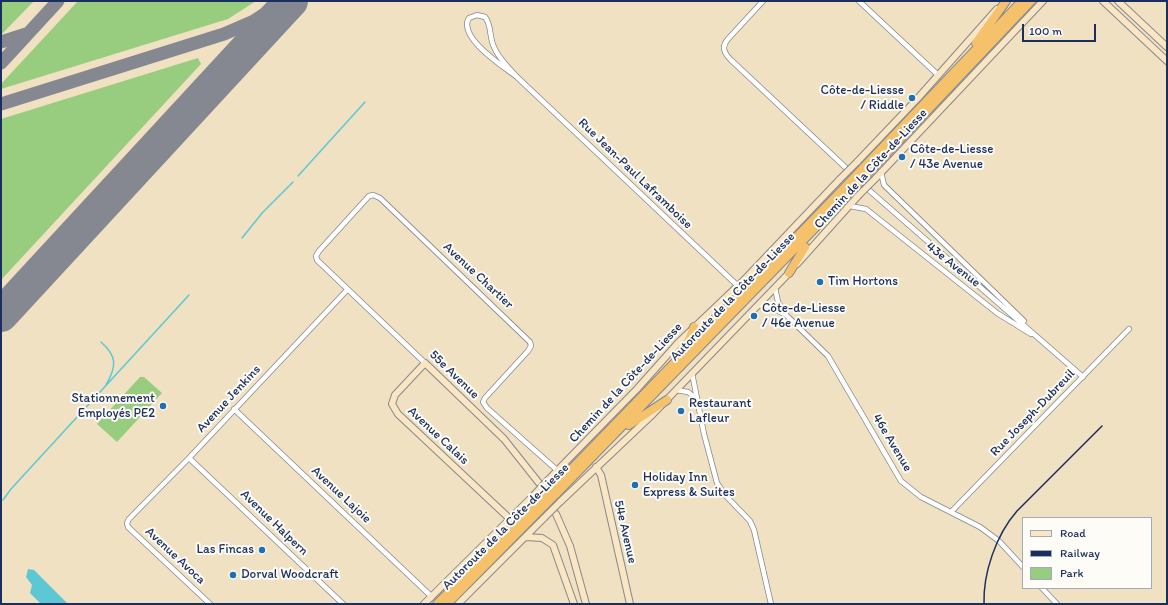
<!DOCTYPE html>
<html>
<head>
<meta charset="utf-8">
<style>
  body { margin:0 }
  #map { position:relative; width:1168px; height:605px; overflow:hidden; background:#efe1c1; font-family:Itim,sans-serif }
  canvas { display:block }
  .frame { position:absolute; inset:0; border:2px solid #1b2f5e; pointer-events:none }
  .legend { position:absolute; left:1022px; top:517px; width:130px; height:72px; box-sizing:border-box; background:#fdfcf7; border:1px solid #a3aaba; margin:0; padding:5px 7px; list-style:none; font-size:12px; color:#1b2f5e }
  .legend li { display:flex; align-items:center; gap:8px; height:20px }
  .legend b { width:20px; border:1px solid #a3aaba }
  .scale { position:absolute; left:1022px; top:24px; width:74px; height:18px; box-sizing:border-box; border:2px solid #1b2f5e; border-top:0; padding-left:5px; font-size:12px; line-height:14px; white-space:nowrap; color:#1b2f5e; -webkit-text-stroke:3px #fdfcf7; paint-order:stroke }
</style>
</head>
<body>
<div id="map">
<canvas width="1168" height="605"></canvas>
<div class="frame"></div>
<ul class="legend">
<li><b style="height:5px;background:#fbe6c4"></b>Road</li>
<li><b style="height:5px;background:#1b2f5e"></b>Railway</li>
<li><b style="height:11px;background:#98cd7f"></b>Park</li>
</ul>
<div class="scale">100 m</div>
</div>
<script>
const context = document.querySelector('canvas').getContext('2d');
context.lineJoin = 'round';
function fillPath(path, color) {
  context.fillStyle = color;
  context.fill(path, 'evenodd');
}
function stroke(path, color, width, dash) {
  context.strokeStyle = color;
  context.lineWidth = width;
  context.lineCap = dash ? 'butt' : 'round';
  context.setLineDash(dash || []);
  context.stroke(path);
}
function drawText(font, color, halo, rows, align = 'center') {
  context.font = font + ' Itim,sans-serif';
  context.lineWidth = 4;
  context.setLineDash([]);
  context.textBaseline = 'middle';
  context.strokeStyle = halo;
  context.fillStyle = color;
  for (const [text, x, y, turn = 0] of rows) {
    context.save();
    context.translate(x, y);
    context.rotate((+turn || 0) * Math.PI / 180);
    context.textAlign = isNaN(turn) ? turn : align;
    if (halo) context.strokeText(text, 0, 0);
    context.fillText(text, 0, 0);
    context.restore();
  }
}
const green = new Path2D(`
  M1,1H34L1,35Z
  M78,1H256L228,19L1,89V84Z
  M198,58L201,64L1,280V119Z
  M140,377H144L162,393L117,442L97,424Z`);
const water = new Path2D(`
  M28,569L34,570L68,604H41L30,593L32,585L26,577Z`);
const stream = new Path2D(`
  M298,176L365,102
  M242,238L263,212L293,182
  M101,342C117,356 117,366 106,385
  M3,500L11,489L189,295`);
const taxiway = new Path2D(`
  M1,42L26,34
  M1,63L58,1
  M1,104L224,34L254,21L284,1`);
const runway = new Path2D(`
  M1,315L291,1`);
const street = new Path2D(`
  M763,1L728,39C721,47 724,53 731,60L845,167
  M859,1L938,75
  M517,77C504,67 457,37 469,18L477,15L485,17C492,25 489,38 494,47C498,58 509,68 517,77L738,286
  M881,172L884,185L1024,321
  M870,191L1083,377
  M850,206L866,209L997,313L1031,334
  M775,288L778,302L787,316L828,356L901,481L921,497L980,527L999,541L1023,567
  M758,305L772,307L784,314
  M425,363L317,260L316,256L319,251L369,196L373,195L380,198L530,342L531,346L528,351L485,398L483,402L487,408L558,471
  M692,373L704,434L717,483L725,495L750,521L754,530L771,604
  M676,390L688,392L697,399
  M234,409L432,597
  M189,458L343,604
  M951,512L1129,329
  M1042,588L1057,604
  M210,604L128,527L127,523L129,519L189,458L347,290`);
const secondary = new Path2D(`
  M1103,1L1167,61
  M1118,1L1167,47
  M857,162L918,98L997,9
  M875,179L1043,1
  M797,264L858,196
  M596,467L601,475L630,604
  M548,480L637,389L678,343L743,281L840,179
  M560,502L653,414L791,271
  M556,514L570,546L586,604
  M510,519L398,414L392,404L395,395L425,363L504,439L539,483
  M526,537L542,538L553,545L574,604
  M424,604L533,496
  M458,604L544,518`);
const highway = new Path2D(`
  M976,43L1006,1
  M863,168L1022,1
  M868,173L1031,1
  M789,273L805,247
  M681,351L689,340L694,327
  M629,425L667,400
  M553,488L847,185
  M556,494L852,190
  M437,604L537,504
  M447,604L540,510`);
const rail = new Path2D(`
  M984,604C983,573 996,535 1017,511L1102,426`);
const secondaryBridge = new Path2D(`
  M840,179L857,162
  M858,196L875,179
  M533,496L548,480
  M544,518L560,502`);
const highwayBridge = new Path2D(`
  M847,185L863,168
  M852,190L868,173
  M537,504L553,488
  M540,510L556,494`);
const markers = [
  [912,98,4,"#1f6fb2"],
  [902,157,4,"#1f6fb2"],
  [820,282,4,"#1f6fb2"],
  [754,316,4,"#1f6fb2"],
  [163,406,4,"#1f6fb2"],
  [681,411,4,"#1f6fb2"],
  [635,485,4,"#1f6fb2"],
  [262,550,4,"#1f6fb2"],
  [233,575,4,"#1f6fb2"]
];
const poiNames = [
  ["Côte-de-Liesse",904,91,"right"],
  ["/ Riddle",904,106,"right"],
  ["Côte-de-Liesse",910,150],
  ["/ 43e Avenue",910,165],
  ["Tim Hortons",828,282],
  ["Côte-de-Liesse",762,309],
  ["/ 46e Avenue",762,324],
  ["Stationnement",155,399,"right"],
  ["Employés PE2",155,414,"right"],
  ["Restaurant",689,404],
  ["Lafleur",689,419],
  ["Holiday Inn",643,478],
  ["Express & Suites",643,493],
  ["Las Fincas",254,550,"right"],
  ["Dorval Woodcraft",241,575]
];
const streetNames = [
  ["Chemin de la Côte-de-Liesse",871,169,-47],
  ["Rue Jean-Paul Laframboise",635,174,44],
  ["43e Avenue",953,265,38],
  ["Avenue Chartier",478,276,43],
  ["Autoroute de la Côte-de-Liesse",733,297,-46],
  ["55e Avenue",454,375,44],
  ["Chemin de la Côte-de-Liesse",626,383,-47],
  ["Avenue Jenkins",229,399,-47],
  ["Rue Joseph-Dubreuil",1033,413,-46],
  ["Avenue Calais",438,436,43],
  ["46e Avenue",892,443,59],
  ["Avenue Lajoie",341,495,43],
  ["Avenue Halpern",274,523,44],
  ["Autoroute de la Côte-de-Liesse",506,527,-45],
  ["54e Avenue",625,532,77],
  ["Avenue Avoca",175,556,43]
];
fillPath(green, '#98cd7f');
fillPath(water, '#5cc8d4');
stroke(stream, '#5cc8d4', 1.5);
stroke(taxiway, '#858890', 13);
stroke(runway, '#858890', 34);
stroke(street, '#858890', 6);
stroke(secondary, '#858890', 8);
stroke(highway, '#858890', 10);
stroke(street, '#fff', 4.5);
stroke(secondary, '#fbe6c4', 6);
stroke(highway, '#f5c16b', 8);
stroke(rail, '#1b2f5e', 1.5);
stroke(secondaryBridge, '#858890', 8, []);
stroke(highwayBridge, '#858890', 10, []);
stroke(secondaryBridge, '#fbe6c4', 6);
stroke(highwayBridge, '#f5c16b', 8);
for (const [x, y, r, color] of markers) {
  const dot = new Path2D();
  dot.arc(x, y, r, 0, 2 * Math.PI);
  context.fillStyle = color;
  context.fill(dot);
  stroke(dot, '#fdfcf7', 1.5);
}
drawText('13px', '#1b2f5e', '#fdfcf7', poiNames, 'left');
drawText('13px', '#1b2f5e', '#fdfcf7', streetNames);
</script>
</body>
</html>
